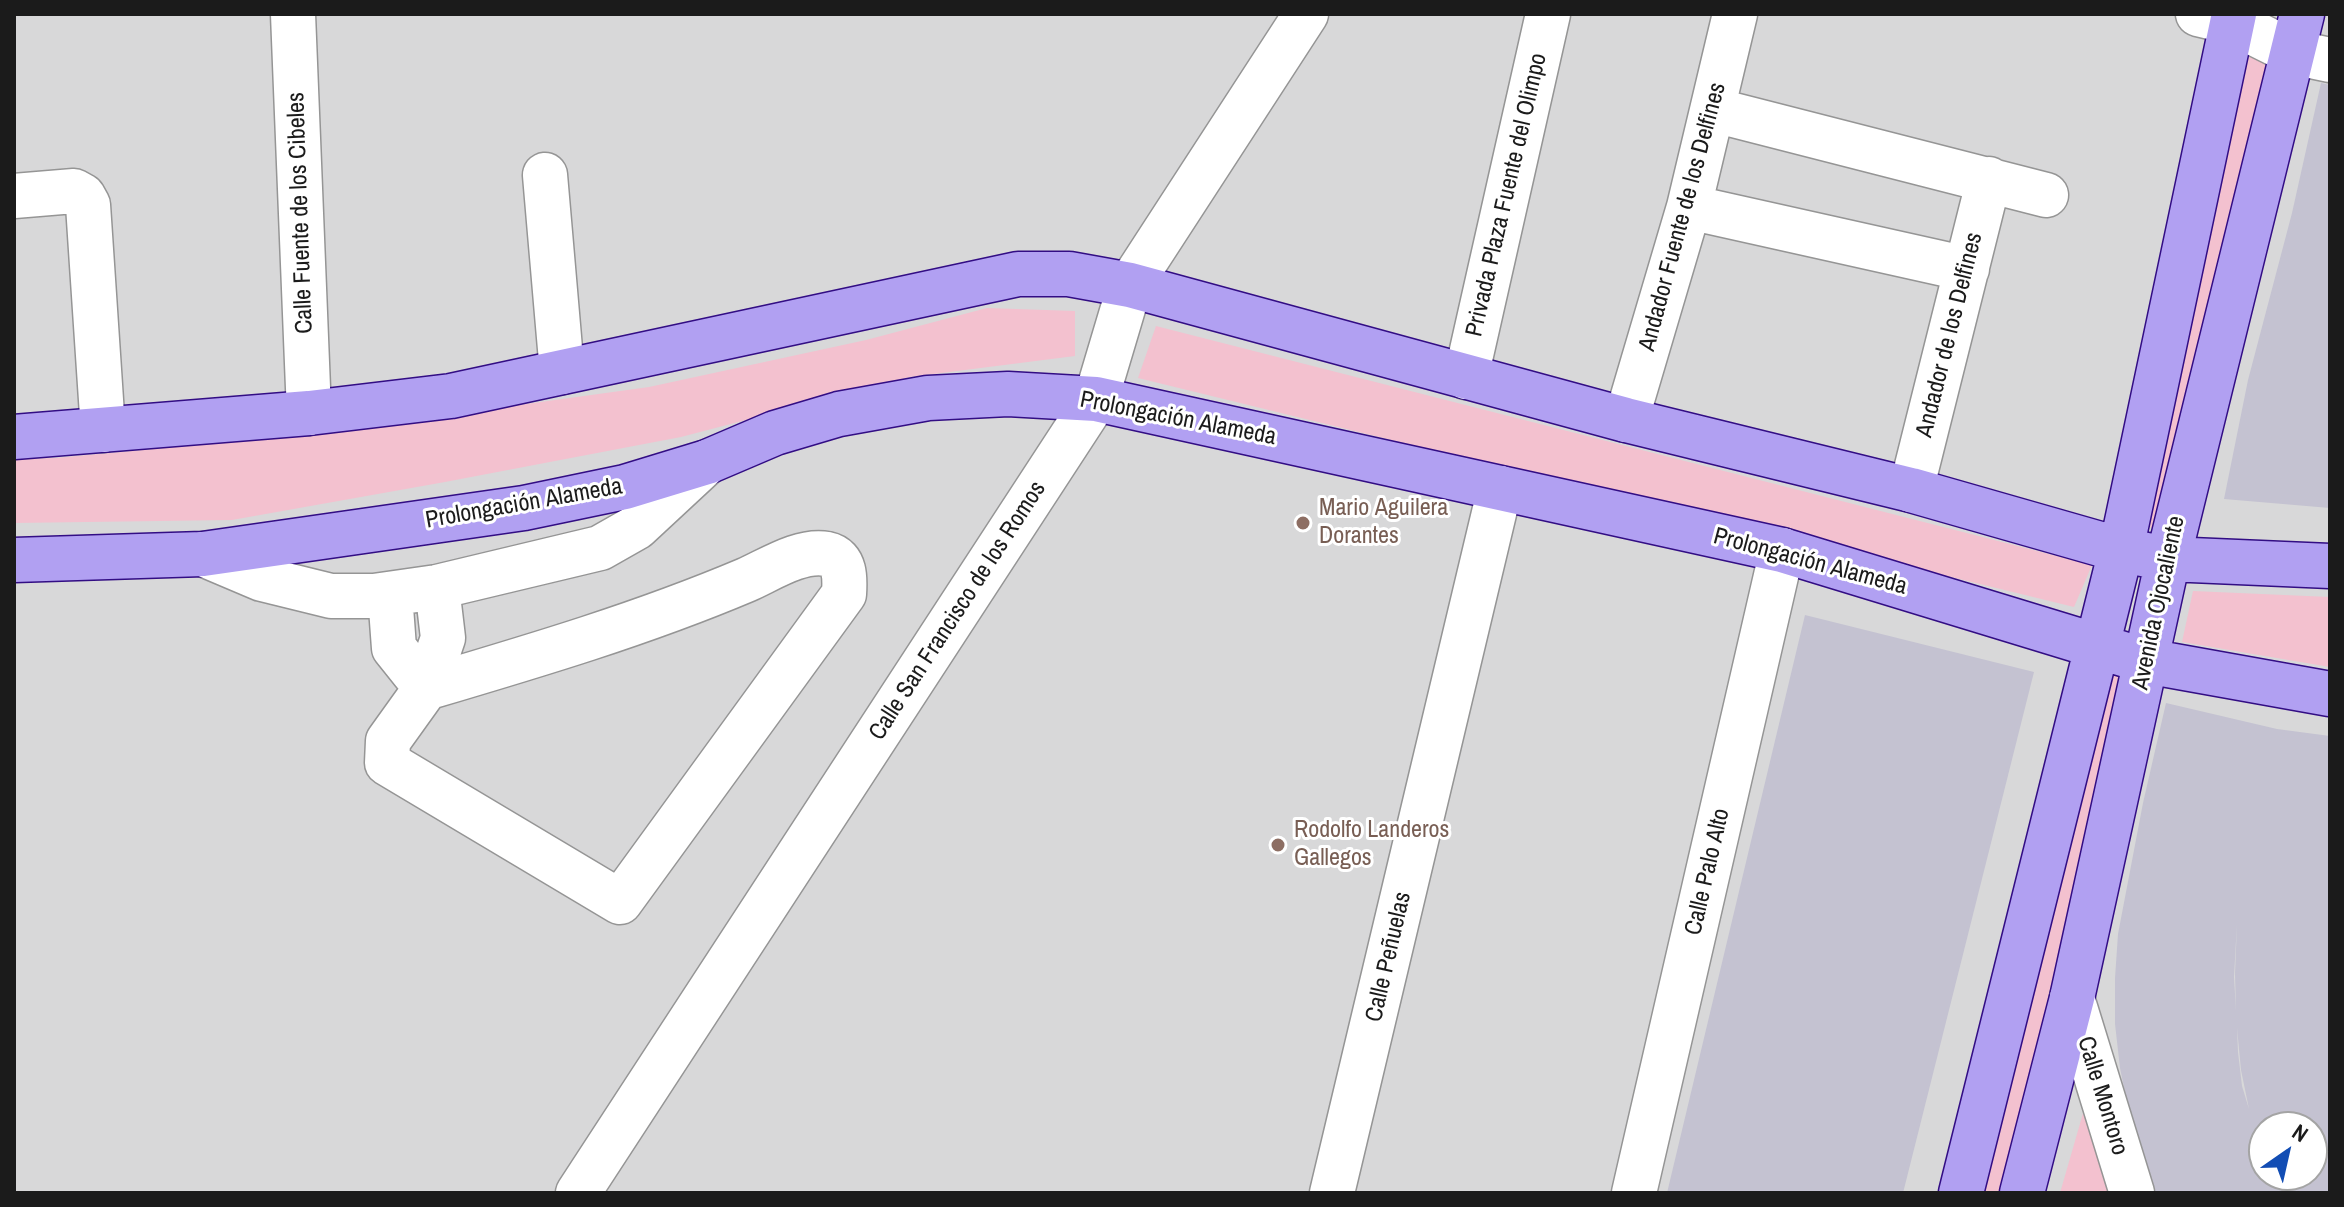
<!DOCTYPE html>
<html>
<head>
<meta charset="utf-8">
<style>
  body { margin:0 }
  #map { position:relative; width:2344px; height:1207px; overflow:hidden; background:#e4e1ec; font-family:"Archivo Narrow",sans-serif }
  canvas { display:block }
  .frame { position:absolute; inset:0; border:16px solid #1b1b1b; pointer-events:none }
  .north { position:absolute; left:2248px; top:1111px; width:80px; height:80px; box-sizing:border-box; background:#fff; border:2px solid #a4a4a4; border-radius:50%; rotate:34deg; font-size:22px; font-weight:700; line-height:32px; text-align:center; color:#1b1b1b }
  .north::after { content:''; display:block; margin:auto; width:28px; height:36px; background:#124db4; clip-path:polygon(50% 0,100% 100%,50% 72%,0 100%) }
</style>
</head>
<body>
<div id="map">
<canvas width="2344" height="1207"></canvas>
<div class="frame"></div>
<div class="north">N</div>
</div>
<script>
const context = document.querySelector('canvas').getContext('2d');
context.lineJoin = 'round';
function fillPath(path, color) {
  context.fillStyle = color;
  context.fill(path, 'evenodd');
}
function stroke(path, color, width, dash) {
  context.strokeStyle = color;
  context.lineWidth = width;
  context.lineCap = dash ? 'butt' : 'round';
  context.setLineDash(dash || []);
  context.stroke(path);
}
function drawText(font, color, halo, rows, align = 'center') {
  context.font = font + ' "Archivo Narrow",sans-serif';
  context.lineWidth = 6;
  context.setLineDash([]);
  context.textBaseline = 'middle';
  context.strokeStyle = halo;
  context.fillStyle = color;
  for (const [text, x, y, turn = 0] of rows) {
    context.save();
    context.translate(x, y);
    context.rotate((+turn || 0) * Math.PI / 180);
    context.textAlign = isNaN(turn) ? turn : align;
    if (halo) context.strokeText(text, 0, 0);
    context.fillText(text, 0, 0);
    context.restore();
  }
}
const residential = new Path2D(`
  M14,14H2330V1193H14ZM2264,1127H2312V1175H2264Z`);
const park = new Path2D(`
  M2250,51L2274,56L2157,530L2142,524Z
  M987,308L1075,311V356L910,377L681,437L445,482L232,520L14,523V459L55,458L295,436L649,387L866,340Z
  M1156,326L2092,565L2074,607L1138,378Z
  M2193,591L2330,597V667L2182,642Z
  M2105,672L2128,679L2002,1193H1977Z
  M2092,1082L2124,1193H2060Z`);
const building = new Path2D(`
  M2321,83L2330,85V508L2224,499L2248,380L2292,213Z
  M1805,615L2034,672L1903,1193H1667Z
  M2166,703L2277,729L2330,736V1193H2153L2129,1112L2120,1068L2115,1024V978L2118,934L2143,803ZM2237,923L2235,974L2236,1011L2234,977ZM2237,1028L2241,1070L2249,1109L2242,1086L2238,1052ZM2264,1127H2312V1175H2264Z`);
const minor = new Path2D(`
  M293,14L309,413
  M2198,14L2232,22L2292,52L2330,60
  M1714,110L2046,195
  M545,175L562,372
  M14,196L74,191L83,196L88,205L103,430
  M1689,207L1967,269
  M1466,377L1548,14
  M1626,420L1689,207L1735,14
  M1911,490L1989,179
  M203,554L262,579L331,596H374L437,587L600,548L637,527L707,462
  M390,594L394,648L426,688
  M426,688C534,656 642,624 746,580C769,570 800,549 827,554C846,558 845,579 844,594L620,902L387,763L388,741L426,688L443,638L437,587
  M2072,998L2132,1193
  M578,1193L1096,399L1130,285L1306,14
  M1332,1193L1500,488
  M1634,1193L1782,550`);
const major = new Path2D(`
  M14,437L309,413L451,396L1018,274H1069L1130,285L1626,420L1911,490L2121,550L2168,559L2330,566
  M14,560L203,554L524,508L625,487L707,462L775,433L839,414L928,398L1008,394L1096,399L1782,550L2146,661L2330,694
  M1961,1193L2121,550L2234,14
  M2022,1193L2072,998L2168,559L2302,14`);
const markers = [
  [1303,523,8,"#8d6e63"],
  [1278,845,8,"#8d6e63"]
];
const streetNames = [
  ["Privada Plaza Fuente del Olimpo",1507,195,-77],
  ["Calle Fuente de los Cibeles",301,213,-92],
  ["Andador Fuente de los Delfines",1683,217,-75],
  ["Andador de los Delfines",1950,335,-76],
  ["Prolongación Alameda",1178,419,11],
  ["Prolongación Alameda",524,504,-10],
  ["Prolongación Alameda",1810,562,15],
  ["Avenida Ojocaliente",2159,603,-78],
  ["Calle San Francisco de los Romos",958,611,-57],
  ["Calle Palo Alto",1708,872,-77],
  ["Calle Peñuelas",1389,957,-77],
  ["Calle Montoro",2102,1096,73]
];
const educationNames = [
  ["Mario Aguilera",1319,509],
  ["Dorantes",1319,537],
  ["Rodolfo Landeros",1294,831],
  ["Gallegos",1294,859]
];
fillPath(residential, '#d8d8d9');
fillPath(park, '#f3c1cf');
fillPath(building, '#c4c2d1');
stroke(minor, '#959595', 47);
stroke(major, '#320d84', 47);
stroke(minor, '#fff', 44);
stroke(major, '#b1a0f2', 44);
for (const [x, y, r, color] of markers) {
  const dot = new Path2D();
  dot.arc(x, y, r, 0, 2 * Math.PI);
  context.fillStyle = color;
  context.fill(dot);
  stroke(dot, '#fff', 3);
}
drawText('24px', '#1b1b1b', '#fff', streetNames);
drawText('24px', '#785e54', '#fff', educationNames, 'left');
</script>
</body>
</html>
